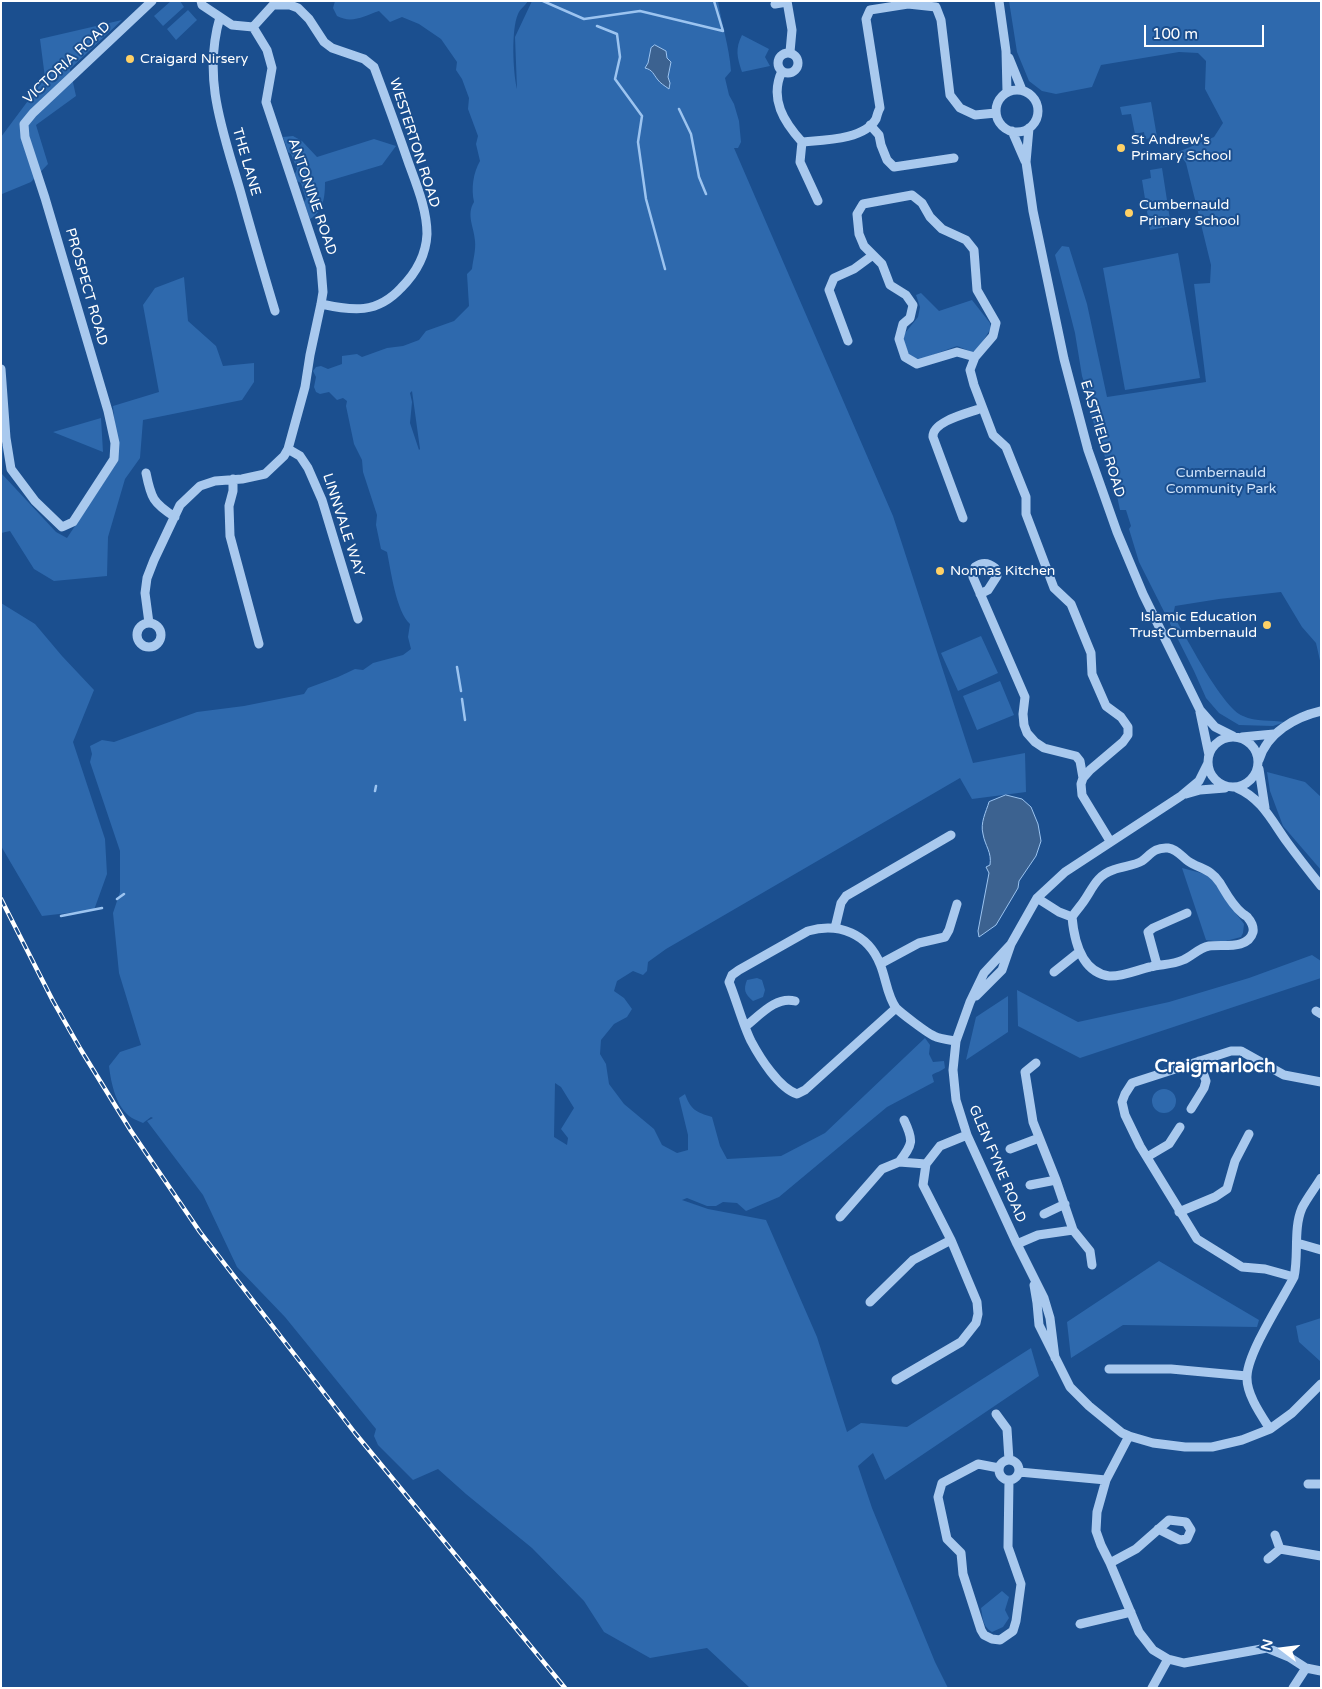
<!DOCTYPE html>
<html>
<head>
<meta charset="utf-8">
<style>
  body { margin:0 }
  #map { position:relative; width:1322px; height:1689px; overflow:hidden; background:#1b4f8f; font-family:"Varela Round",sans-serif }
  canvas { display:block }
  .frame { position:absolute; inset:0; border:2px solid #fff; pointer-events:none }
  .north { position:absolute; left:1257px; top:1624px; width:50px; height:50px; -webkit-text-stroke:4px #1b4f8f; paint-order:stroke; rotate:285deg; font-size:14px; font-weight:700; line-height:20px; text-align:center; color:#fff }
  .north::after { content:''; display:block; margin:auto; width:18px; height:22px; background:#fff; clip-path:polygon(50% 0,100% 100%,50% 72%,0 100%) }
  .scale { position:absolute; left:1144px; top:25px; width:120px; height:22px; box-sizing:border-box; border:2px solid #fff; border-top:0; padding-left:6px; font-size:15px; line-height:18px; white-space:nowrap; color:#fff; -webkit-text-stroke:4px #1b4f8f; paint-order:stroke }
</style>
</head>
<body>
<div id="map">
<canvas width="1322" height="1689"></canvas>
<div class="frame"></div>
<div class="north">N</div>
<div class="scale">100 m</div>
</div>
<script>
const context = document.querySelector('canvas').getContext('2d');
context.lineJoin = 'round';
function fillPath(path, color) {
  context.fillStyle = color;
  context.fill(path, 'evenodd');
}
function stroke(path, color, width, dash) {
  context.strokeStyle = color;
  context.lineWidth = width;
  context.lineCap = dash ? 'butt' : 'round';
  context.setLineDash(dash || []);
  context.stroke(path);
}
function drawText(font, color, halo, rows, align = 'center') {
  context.font = font + ' "Varela Round",sans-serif';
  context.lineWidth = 4;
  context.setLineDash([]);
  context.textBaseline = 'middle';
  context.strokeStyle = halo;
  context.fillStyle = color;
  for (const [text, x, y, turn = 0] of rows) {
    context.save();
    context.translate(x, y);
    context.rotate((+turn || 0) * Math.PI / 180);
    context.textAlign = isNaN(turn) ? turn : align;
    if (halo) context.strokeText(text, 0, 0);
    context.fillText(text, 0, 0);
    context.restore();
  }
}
const green = new Path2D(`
  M171,1H180L184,7L163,26L154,16Z
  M335,1H528C525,6 520,9 518,14C511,30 513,72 517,89L515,37L532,1H718C722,26 729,46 731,71L725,78L729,95L734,104L739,121L741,142L738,148H734L893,516L973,763L1025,753L1026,792L972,799L960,778L666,949L648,962L647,971L643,975L633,971L617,981L614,991L624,998L632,1009L627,1017L614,1024L601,1040L600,1054L606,1064L609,1084L624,1104L654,1129L662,1145L677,1153L688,1150V1135L679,1098L685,1094C691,1110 696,1112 712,1117L720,1146L727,1159L781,1156L825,1133L925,1038L930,1045L929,1054L933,1062L944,1061L945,1068C940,1072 936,1072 932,1075L934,1082L887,1107L779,1197L746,1211L737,1203L723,1202L716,1206H707L687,1198L682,1200L708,1209L766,1220L817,1337L847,1432L861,1423L907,1427L1031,1348L1039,1376L885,1480L873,1453L858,1466L872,1508L935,1662L948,1688H750L707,1648L650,1658L604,1632L584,1601L532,1548L466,1494L438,1469L413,1480L378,1445L374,1436L376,1429L285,1317L237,1267L203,1195L147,1121L153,1118L151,1117L143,1123C139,1121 135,1120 132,1118C116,1108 111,1083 109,1066L120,1052L141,1045L119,973L113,913L120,892V851L90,762L92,754L90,746L102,740L114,742L197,712L244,706L304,694L308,688L338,677L355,669L363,670L373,663L403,655L411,649L408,637L410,624C396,611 391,571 387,552L381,549L376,525L377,515L363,472L362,460L354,444L346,406L347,401L343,398L337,400L329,392L320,394L316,392L314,387L316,377L313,371L316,367L321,366L328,369L342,364V356L357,354L362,357L387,348L403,346L419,340L426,331L454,321L469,306L467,274L472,269C473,260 476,250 475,241C474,227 466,215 474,202C471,189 473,173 480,161L476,144L478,136L468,109L469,98L462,79L456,70L457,62L441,39L419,24L402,17L390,22L379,11C364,16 352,24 337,16L333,8ZM412,391L420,449L419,450L410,423L412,402L410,393ZM555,1083L561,1087L574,1108L561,1129L568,1138L567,1145L554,1137Z
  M1009,1H1321V665L1316,643L1302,627L1281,592L1219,599L1175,606L1173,615C1186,636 1222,708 1243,716C1256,722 1271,720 1285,722L1273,726L1239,725L1219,713L1206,698L1194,671L1139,562L1129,529L1131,526L1126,510H1120L1112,472L1105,457L1086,400H1090L1082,376L1075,333L1055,255L1062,246L1069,247L1087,304L1107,397L1206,382L1194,284L1210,283L1211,265L1186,163L1178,152L1214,137L1223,123L1205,89L1206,61L1198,53L1179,52L1101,65L1092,87L1056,94L1042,91L1029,81L1017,52Z
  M188,10L197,20L176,40L167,29Z
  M122,20L70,69L76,96L36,125L48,164L31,182L2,194L1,197V137L45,78L40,39Z
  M742,35L769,49L765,57L770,66L742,72C737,57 735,49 742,35Z
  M1151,102L1157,137L1145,139L1144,132L1135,134L1131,114L1122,115L1120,107Z
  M293,136L302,141L317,157L374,139L396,146L382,165L325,182C325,196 324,211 310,219L304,202L306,199L301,183L297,181L295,174L297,169L291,154L288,152L283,137Z
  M1162,168L1171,226L1150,230L1142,180L1151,178L1150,170Z
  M1178,253L1200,378L1125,390L1103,268Z
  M184,277L188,321L216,346L223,366L254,363V382L242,400L143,420L140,458L125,479L108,537L107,576L54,581L34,569L10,531L1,533V445H3L2,474L56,532L67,538L118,461L113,406L159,392L143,305L155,288Z
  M921,293L939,311L972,300L990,323L991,328L977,351L972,352L957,346L916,361L910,358L903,339L905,333L918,317L920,307L916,295Z
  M101,418L103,452L53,432Z
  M1,603L35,624L62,656L94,690L73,742L105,839L107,874L94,910L42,916L1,846Z
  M981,636L998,673L958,691L941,653Z
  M1000,681L1014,715L977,730L963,696Z
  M1267,772L1305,782L1321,797V870L1283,826L1270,791Z
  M1182,868L1209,875L1231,907L1244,924L1243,933L1241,937L1222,942L1206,940Z
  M1312,955L1321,961V978L1080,1058L1018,1026L1017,990L1078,1022L1169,1002L1249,978Z
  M757,978L762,980L765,990L763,997L753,1001C745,994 743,990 747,980Z
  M1008,996V1032L966,1060L976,1017Z
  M1152 1101a12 12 0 1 1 24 0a12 12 0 1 1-24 0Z
  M1159,1261L1259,1320L1257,1327L1123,1325L1071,1358L1067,1322Z
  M1321,1318V1360L1320,1361L1299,1342L1296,1326Z
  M1002,1591L1009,1597L1005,1610L1009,1618L1003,1627L992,1632C982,1626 983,1618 981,1608Z`);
const water = new Path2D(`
  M655,45L666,51L667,58L671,62L668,77L670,83L669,89C665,86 660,83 658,80C653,74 653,70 645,68L648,63L651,48Z
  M1006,795L1022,799L1031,807L1038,824L1041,841L1036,856L1019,881L1018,888L996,925L979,937L978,931L989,873L986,867L990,865C992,852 985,846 983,834C980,823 986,812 989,802Z`);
const stream = new Path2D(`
  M543,1L584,19L640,11L723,31L714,1
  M597,26L617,34L620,57L615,79L642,116L638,142L646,199L665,269
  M679,109L691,134L699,177L706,194
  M457,667L461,691
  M462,699L465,720
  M375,791L376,786
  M117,899L124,894
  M61,916L102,908`);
const minor = new Path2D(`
  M201,1L202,5L232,25L253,27
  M787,1L792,30L790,52
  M999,1L1006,51L1007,92
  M775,4L787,2
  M220,17C202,79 223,131 240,190C251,230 263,271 275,311
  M253,27L273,5H290L298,8L309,19L324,42L332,48L364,59L374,67C386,99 398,132 409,164C417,186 427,210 427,234C426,256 416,273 401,288C377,314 353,311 321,304
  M778 63a10 10 0 1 1 20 0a10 10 0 1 1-20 0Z
  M1009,58L1022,90
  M782,71C769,99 784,122 802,142
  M996 111a21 21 0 1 1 42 0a21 21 0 1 1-42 0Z
  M870,125L879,135L881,145L887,160L894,167L954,158
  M1029,128L1026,162L1033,211L1064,359L1088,450L1117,532L1143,594L1200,710L1215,727L1233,736
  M1012,131L1025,161
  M802,142C823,140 864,140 876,119C877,116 878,111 880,108L866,19L870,10L908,4L936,7L941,20L950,95L960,108L975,115L996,113
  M802,142L800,162L818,201
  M912,195L922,203L930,217L942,229L966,240L974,250L977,290L996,323L993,336L975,357L957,352L917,364L905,357L899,339L903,324L910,318L913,305L906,295L890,285L882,264L864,246L859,234L857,214L863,204Z
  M848,341L829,290L834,278L854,269L873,255
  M975,357L970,370L974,385L993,435L1006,447L1026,497V514L1054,588L1071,604L1091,653L1092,674L1106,706L1121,717L1128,727V735L1123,742L1090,770L1083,778L1081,784L1082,795L1110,841
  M1,369L6,438L11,469L35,501L62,527L73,522L114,459L115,443L108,411L45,198L25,137L24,124L33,113L152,1
  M288,449L300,456L308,468L322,500L358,619
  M146,473C151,498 153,503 175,517
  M233,479V491L229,506L230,536L259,644
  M963,518L933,437C932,421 969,413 982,408
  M980,594L988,590L997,576L995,568C988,562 982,562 975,567L973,577L1025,697L1023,714L1024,725L1027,733L1035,742L1044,748L1076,756L1080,761L1083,778
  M149,623L145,593L147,578L154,560L180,505L200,486L215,481L242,479L265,474L284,456L288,449L305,387L310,355L321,304L323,292L321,267L266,102L272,68L267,50L253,27
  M137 635a12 12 0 1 1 24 0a12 12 0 1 1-24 0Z
  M1200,712L1209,755
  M1208 762a25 25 0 1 1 50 0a25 25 0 1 1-50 0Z
  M1242,737L1274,734
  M1259,760C1267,733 1295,717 1321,711
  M1259,769L1265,808
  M1237,788C1261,798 1272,821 1287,842C1298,857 1309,871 1321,886
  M1186,794L1200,790L1225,788
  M1037,898L1059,912L1072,917C1074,939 1081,972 1109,976C1122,977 1137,970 1150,967C1161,964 1172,965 1183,960C1192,956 1199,948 1209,946C1223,944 1248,950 1253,932C1254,927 1251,921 1248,918C1247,916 1244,915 1242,913C1232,905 1226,893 1220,883C1212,871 1205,870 1193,864C1183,860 1180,850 1168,848C1155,847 1151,854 1142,861C1134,866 1123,866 1113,870C1095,876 1092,891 1081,905C1078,909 1075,912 1072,917
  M835,928L841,903L846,896L951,835
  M1011,944L984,973L970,1002L956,1041L953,1070L956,1100L967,1135L988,1181L1017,1244L1044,1298L1050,1318L1055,1358
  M880,964L919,943L945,937L949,930L957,904
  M1157,965L1148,932L1153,928L1187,913
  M1054,972L1079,952
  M976,996L1002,970L1011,944L1037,898L1065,872L1181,796L1199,781L1208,763
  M896,1008L805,1090L797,1094C779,1088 760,1058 751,1041C743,1025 736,999 729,982L732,975L739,970L808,931C839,922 868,934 880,964C886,978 887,996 896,1008C901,1013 927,1033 934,1036C940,1039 949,1040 956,1041
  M1316,1011L1321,1014
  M746,1026C760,1015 776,996 795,1001
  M1036,1063L1025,1072L1033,1122L1056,1180L1073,1230L1090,1251L1092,1265
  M1191,1109L1204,1088L1206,1081L1199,1061
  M1010,1149L1039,1138
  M1147,1157L1169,1144L1180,1127
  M899,1162C913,1144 914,1141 904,1120
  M1030,1185L1056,1180
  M1179,1212L1215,1197L1227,1189L1235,1161L1249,1134
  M1044,1214L1065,1204
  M840,1217L882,1169L899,1162L926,1164
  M1297,1243L1321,1250
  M1017,1244L1038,1235L1073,1230
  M1294,1277L1265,1269L1242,1267L1197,1239L1140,1146L1125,1115L1122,1102L1125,1094L1132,1083L1138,1081L1231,1051H1241L1284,1075L1321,1082
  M1034,1285L1037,1303L1039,1325L1070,1387L1089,1406L1122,1433L1129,1436L1153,1443L1185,1447H1212L1242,1440L1270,1429L1292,1413L1321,1384
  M870,1302L913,1260L951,1240
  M1109,1369H1171L1247,1376
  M896,1380L961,1342L976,1323L978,1314L977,1302L951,1240L923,1185L926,1164L940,1146L967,1135
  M996,1414L1007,1429L1009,1460
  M1270,1429C1261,1415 1246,1394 1247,1376C1248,1352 1282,1300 1294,1277C1299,1255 1293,1229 1302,1208C1307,1198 1315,1188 1321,1178
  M1129,1436L1106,1480L1097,1512L1096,1531L1101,1545L1110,1563L1139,1632L1153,1650L1168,1659L1184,1663L1267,1648L1289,1657L1306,1668L1321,1671
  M999 1470a10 10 0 1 1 20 0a10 10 0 1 1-20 0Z
  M999,1468L978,1464L942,1483L938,1497L947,1539L961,1553L963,1574L981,1630L984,1635L992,1639L1000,1640L1013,1631L1016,1621L1021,1584L1008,1547L1009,1480
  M1019,1472L1106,1480
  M1308,1484H1321
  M1275,1535L1280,1549L1321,1556
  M1268,1559L1280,1549
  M1110,1563L1136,1549L1169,1520L1186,1522L1191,1530L1187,1539L1180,1540L1158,1529
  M1080,1624L1131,1612
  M1152,1688L1168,1659
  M1293,1688L1306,1668`);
const rail = new Path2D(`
  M1,899L53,1001L81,1050L131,1131L200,1232L355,1433L565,1688`);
const markers = [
  [130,59,5,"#ffd166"],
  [1121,148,5,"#ffd166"],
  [1129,213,5,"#ffd166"],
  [940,571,5,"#ffd166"],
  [1267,625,5,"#ffd166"]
];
const poiNames = [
  ["Craigard Nirsery",140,59],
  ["St Andrew's",1131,140],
  ["Primary School",1131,156],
  ["Cumbernauld",1139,205],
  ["Primary School",1139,221],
  ["Nonnas Kitchen",950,571],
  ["Islamic Education",1257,617,"right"],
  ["Trust Cumbernauld",1257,633,"right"]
];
const streetNames = [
  ["VICTORIA ROAD",67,63,-43],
  ["WESTERTON ROAD",414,143,72],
  ["THE LANE",246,162,74],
  ["ANTONINE ROAD",312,197,71],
  ["PROSPECT ROAD",86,287,74],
  ["EASTFIELD ROAD",1102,439,73],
  ["LINNVALE WAY",343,525,72],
  ["GLEN FYNE ROAD",997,1164,67]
];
const parkNames = [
  ["Cumbernauld",1221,473],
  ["Community Park",1221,489]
];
const districtNames = [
  ["Craigmarloch",1215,1067]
];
fillPath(green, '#2e69ad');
fillPath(water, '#3c6290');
stroke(water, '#9cc4f0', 1);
stroke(stream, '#9cc4f0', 2.5);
stroke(minor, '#a9c9ee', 9);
stroke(rail, '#fff', 4.5);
stroke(rail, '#1b4f8f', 2.5, [8]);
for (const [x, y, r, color] of markers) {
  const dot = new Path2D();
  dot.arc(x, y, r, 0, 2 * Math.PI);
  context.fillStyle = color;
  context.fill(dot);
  stroke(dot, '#1b4f8f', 2);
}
drawText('14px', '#fff', '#1b4f8f', poiNames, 'left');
drawText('14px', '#fff', '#1b4f8f', streetNames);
drawText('14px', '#cfe3fa', '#1b4f8f', parkNames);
drawText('bold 19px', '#fff', '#1b4f8f', districtNames);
</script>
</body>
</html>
